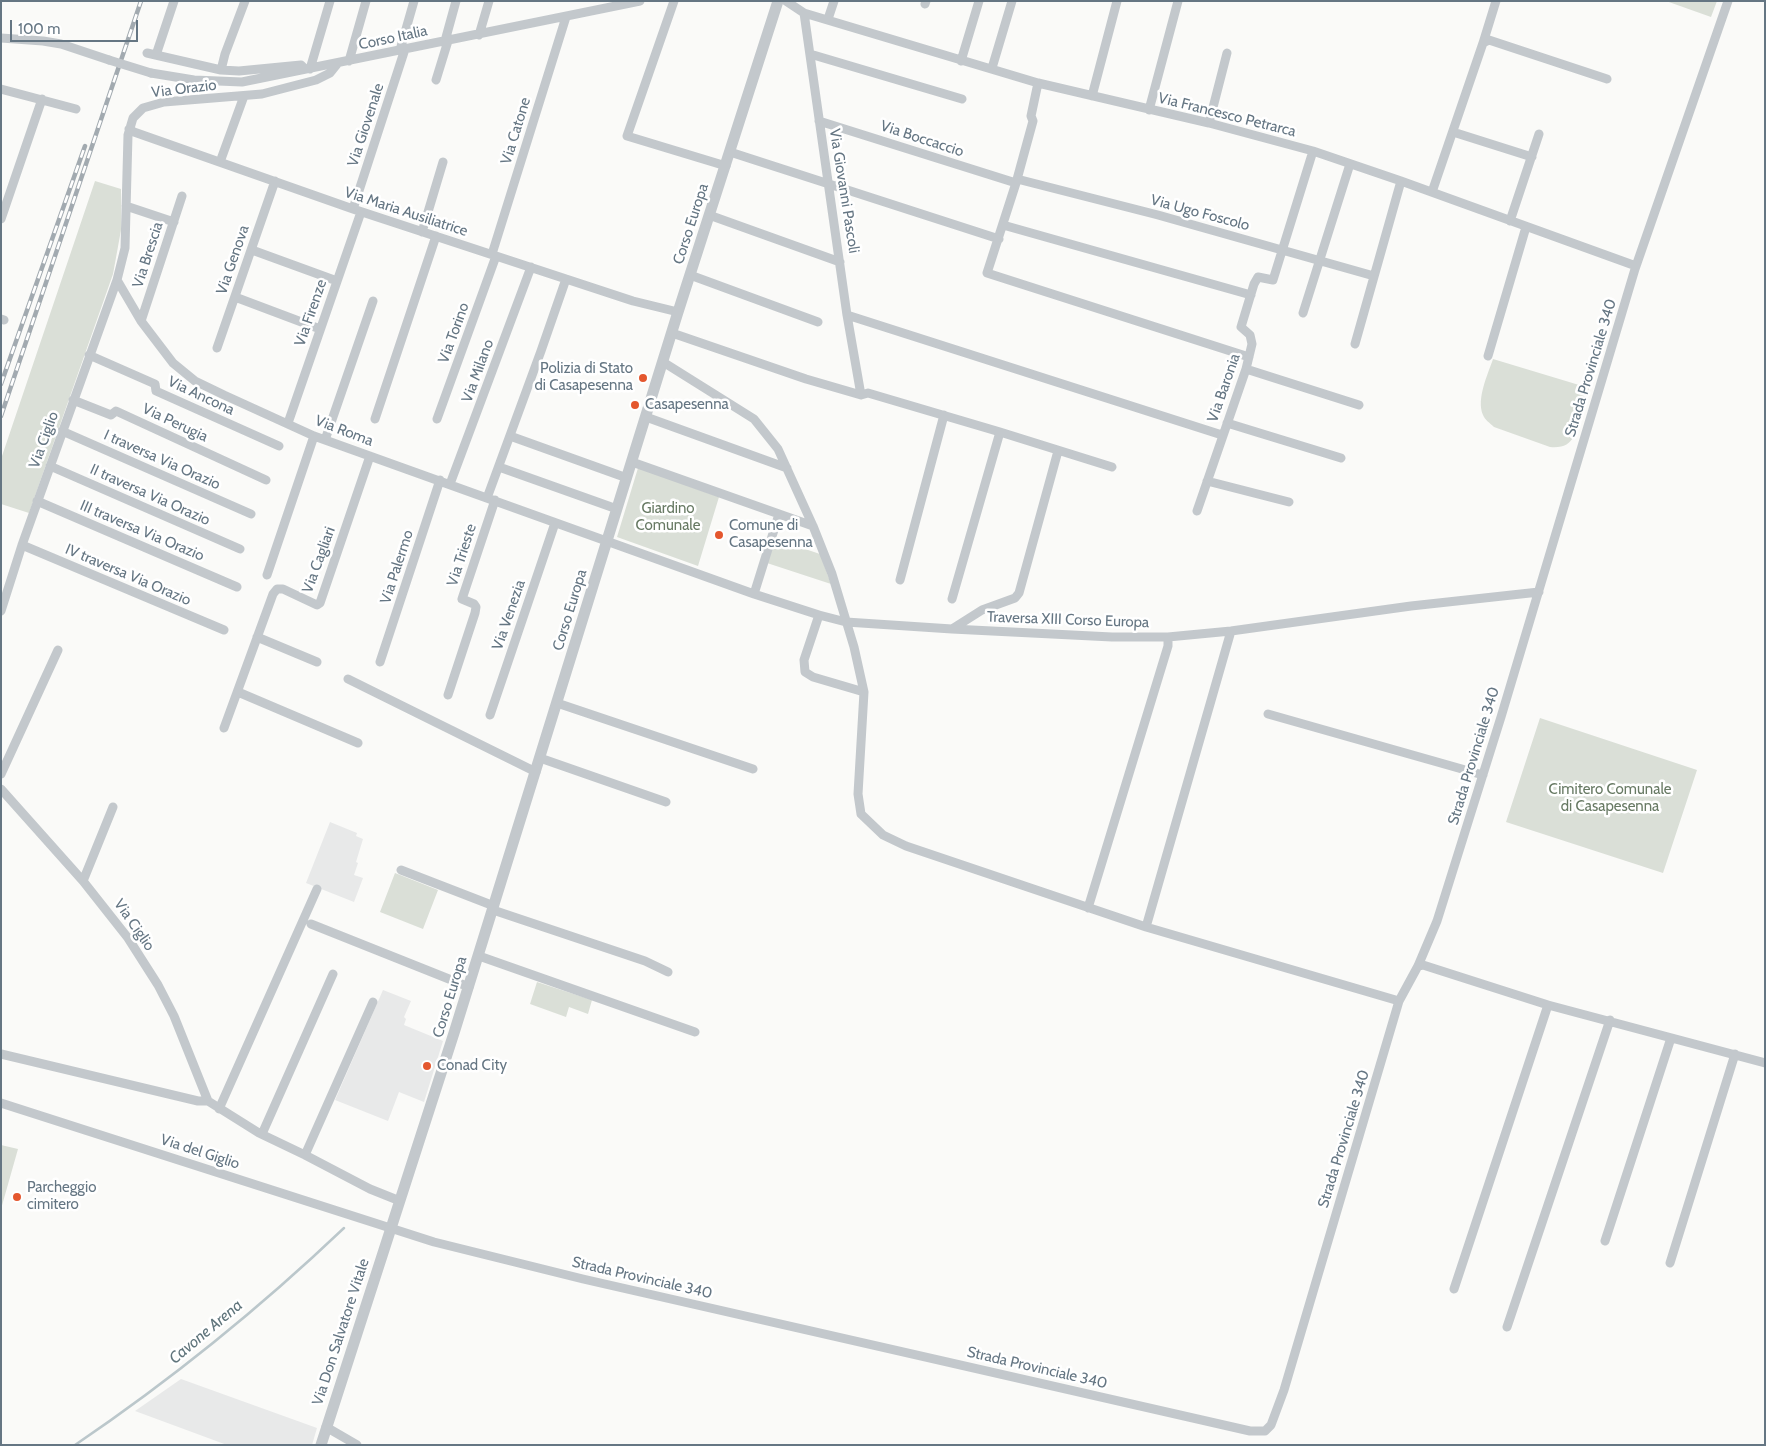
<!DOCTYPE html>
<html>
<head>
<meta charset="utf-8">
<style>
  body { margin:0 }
  #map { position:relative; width:1766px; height:1446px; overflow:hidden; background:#fafaf8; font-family:Cabin,sans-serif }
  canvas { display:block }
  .frame { position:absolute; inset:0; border:2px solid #657683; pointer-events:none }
  .scale { position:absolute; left:10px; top:20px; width:128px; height:22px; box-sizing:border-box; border:2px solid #657683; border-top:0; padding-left:6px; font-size:15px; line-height:18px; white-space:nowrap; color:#657683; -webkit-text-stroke:4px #fff; paint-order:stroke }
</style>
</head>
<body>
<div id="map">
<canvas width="1766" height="1446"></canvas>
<div class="frame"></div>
<div class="scale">100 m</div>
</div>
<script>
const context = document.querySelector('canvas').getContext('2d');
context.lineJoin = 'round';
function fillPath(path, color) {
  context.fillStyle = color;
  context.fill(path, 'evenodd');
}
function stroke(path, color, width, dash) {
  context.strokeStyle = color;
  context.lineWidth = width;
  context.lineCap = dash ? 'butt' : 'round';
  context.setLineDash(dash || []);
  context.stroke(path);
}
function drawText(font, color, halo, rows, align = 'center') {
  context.font = font + ' Cabin,sans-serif';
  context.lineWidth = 5;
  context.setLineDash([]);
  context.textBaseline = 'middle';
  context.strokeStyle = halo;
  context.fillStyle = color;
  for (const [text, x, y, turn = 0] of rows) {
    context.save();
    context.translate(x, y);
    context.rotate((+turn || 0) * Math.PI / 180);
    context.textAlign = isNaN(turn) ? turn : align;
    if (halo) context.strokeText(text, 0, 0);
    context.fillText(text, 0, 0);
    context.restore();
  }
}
const built = new Path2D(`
  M330,822L357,833L356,836L363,839L356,862L358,863L354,875L363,878L354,902L306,883Z
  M383,990L411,1001L404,1017L406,1019L404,1025L443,1041L424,1102L399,1092L388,1121L335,1100Z
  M181,1379L317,1428L312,1445H227L135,1411Z`);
const green = new Path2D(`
  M1666,1H1717L1711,17Z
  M95,181L121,189V230L113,274L29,513L1,504V459Z
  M1493,359L1589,388L1575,435C1569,445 1563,448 1550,447L1494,427C1490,423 1485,420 1483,415C1476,399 1488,374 1493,359Z
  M638,468L719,497L698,566L617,537Z
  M775,539L820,554L831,584L767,563Z
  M1540,718L1697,770L1663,873L1506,822Z
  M395,873L438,890L423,929L380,912Z
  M537,982L592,1000L588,1014L569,1007L566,1017L530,1004Z
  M1,1145L18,1149L1,1209Z`);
const stream = new Path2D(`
  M75,1445C171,1380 261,1307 344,1228`);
const minor = new Path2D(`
  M674,1L627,136L726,166
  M786,1L804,13L847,315L861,395
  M925,4L926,1
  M804,13L1038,83L1209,123L1313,151L1401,181L1636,266
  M828,19L834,1
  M479,35L489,1
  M1,38L43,41L61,44L109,60
  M445,41L456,1
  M1483,43L1496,1
  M400,50L414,1
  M147,53L221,70L239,71L301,65L304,68
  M810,54L962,99
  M156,55L174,1
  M349,61L366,1
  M961,61L979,1
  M992,68L1012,1
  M310,69L330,1
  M221,70L225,54L245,1
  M151,73L194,80L242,82L640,1
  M436,80L448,41
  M1038,83L1031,116L1033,121L1016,183L987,273L1249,357
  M1,89L76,109
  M1092,96L1117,1
  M1149,110L1178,1
  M819,121L1016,183
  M1209,123L1227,53
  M129,129L134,132L353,209L633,301L678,312
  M1453,132L1532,157
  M730,152L999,239
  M220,162L244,96
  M1017,179L1158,215L1374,276
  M1432,192L1483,43L1489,40L1607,79
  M126,206L174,222
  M353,209L405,49
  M709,215L840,262
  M1,219L42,99
  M1510,221L1539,134
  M1003,225L1251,295
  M422,232L443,162
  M252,250L337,281
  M492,254L566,17
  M690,275L818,322
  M117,280L141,321L173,363L195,381L224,395L314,436L754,594L819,615L846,622L952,629L1112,637H1168L1231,631L1411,606L1539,592
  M235,297L320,329
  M1303,313L1350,164
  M847,315L1222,435
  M1,319L4,320
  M141,321L182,196
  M672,333L806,379L861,395L868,393L1000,432L1112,467
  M1355,344L1401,181
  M217,348L275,181
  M89,355L155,384L156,391L279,446
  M1488,356L1526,227
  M663,362L754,419L778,449L813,526L832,574L854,647L864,692L858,794L861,814L883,835L906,846L1146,927L1399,1001
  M1246,369L1359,405
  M73,400L111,415L116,411L266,480
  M646,417L787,468
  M375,419L436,236
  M437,419L496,256
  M288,423L361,212
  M1227,423L1341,458
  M62,431L251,514
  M510,436L627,478
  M325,440L373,301
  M632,462L813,526
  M50,466L240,549
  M499,467L617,509
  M1207,481L1289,502
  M450,484L531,267
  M487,498L541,351L566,279
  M37,501L237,587
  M1197,511L1246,369L1252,344L1250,335L1241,327L1254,284L1258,277L1273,280L1313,151
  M22,545L224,630
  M267,575L314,436
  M900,580L944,415
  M754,594L779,514
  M952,599L1000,432
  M1,611L22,545L117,280L125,248L128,135L133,118L143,108L164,102L262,94L316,80L330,73L338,63
  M819,615L804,660L805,672L813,677L864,692
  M952,629L982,610L1015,598L1019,593L1058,451
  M257,637L317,662
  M380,662L440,480
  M348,679L536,772
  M238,692L358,743
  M448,695L475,613L476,607L474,604L462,599L495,500
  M557,703L753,769
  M1268,714L1483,775
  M490,715L555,523
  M224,728L273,594L277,589H283L317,605L320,603L370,456
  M540,758L666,802
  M1,774L58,650
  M1,789L83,881L128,938L158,985L174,1016L208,1101L259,1133L305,1155L370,1189L400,1201
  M401,870L494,906
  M83,881L113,807
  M1088,908L1168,646V637
  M493,910L645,961L668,972
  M311,924L469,987
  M1146,927L1231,631
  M479,956L695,1032
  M1418,966L1423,965L1548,1005L1765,1063
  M1,1054L198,1101H208
  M1,1103L434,1242L583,1279L1250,1431H1265L1271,1425L1284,1390L1399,1001L1418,966L1437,921L1501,717L1635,269L1728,1
  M219,1109L317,889
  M262,1134L333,974
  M305,1155L373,1002
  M1605,1241L1671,1038
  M1670,1263L1735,1054
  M1454,1289L1548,1005
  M1507,1327L1610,1020
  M326,1427L357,1445`);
const tertiary = new Path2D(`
  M321,1445L454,1033L678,312L778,1`);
const rail = new Path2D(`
  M1,384L85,146
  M1,416L141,1`);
const minorBridge = new Path2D(`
  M109,60L151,73`);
const markers = [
  [643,378,5,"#e4572e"],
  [635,405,5,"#e4572e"],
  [719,535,5,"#e4572e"],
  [427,1066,5,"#e4572e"],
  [17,1197,5,"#e4572e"]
];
const streetNames = [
  ["Corso Italia",393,38,-12],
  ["Via Orazio",184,89,-7],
  ["Via Francesco Petrarca",1227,115,14],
  ["Via Giovenale",366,125,-72],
  ["Via Catone",516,131,-73],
  ["Via Boccaccio",922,139,18],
  ["Via Giovanni Pascoli",844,191,81],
  ["Via Maria Ausiliatrice",406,212,18],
  ["Via Ugo Foscolo",1200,213,15],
  ["Corso Europa",691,224,-72],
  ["Via Brescia",148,255,-72],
  ["Via Genova",233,260,-71],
  ["Via Firenze",311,313,-71],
  ["Via Torino",454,333,-70],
  ["Strada Provinciale 340",1591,368,-73],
  ["Via Milano",478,371,-70],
  ["Via Baronia",1224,388,-71],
  ["Via Ancona",201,396,25],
  ["Via Perugia",175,423,25],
  ["Via Roma",344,431,21],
  ["Via Ciglio",44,440,-70],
  ["I traversa Via Orazio",162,460,24],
  ["II traversa Via Orazio",150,495,24],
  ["III traversa Via Orazio",142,531,23],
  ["Via Trieste",462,555,-72],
  ["Via Cagliari",319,560,-70],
  ["Via Palermo",397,567,-72],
  ["IV traversa Via Orazio",128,575,23],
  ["Corso Europa",570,610,-73],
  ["Via Venezia",509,615,-71],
  ["Traversa XIII Corso Europa",1068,620,2],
  ["Strada Provinciale 340",1474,756,-73],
  ["Via Ciglio",134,925,55],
  ["Corso Europa",450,997,-73],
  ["Strada Provinciale 340",1344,1139,-73],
  ["Via del Giglio",200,1152,18],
  ["Strada Provinciale 340",642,1278,13],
  ["Via Don Salvatore Vitale",341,1332,-72],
  ["Strada Provinciale 340",1037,1368,13]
];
const poiNames = [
  ["Polizia di Stato",633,369,"right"],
  ["di Casapesenna",633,386,"right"],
  ["Casapesenna",645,405],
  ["Comune di",729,526],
  ["Casapesenna",729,543],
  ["Conad City",437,1066],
  ["Parcheggio",27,1188],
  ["cimitero",27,1205]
];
const parkNames = [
  ["Giardino",668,509],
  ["Comunale",668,526],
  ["Cimitero Comunale",1610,790],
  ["di Casapesenna",1610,807]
];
const waterNames = [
  ["Cavone Arena",206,1332,-40]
];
fillPath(built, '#e8e9e9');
fillPath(green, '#dadfd7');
stroke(stream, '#bbc7cb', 2.5);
stroke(minor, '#c3c8cc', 9);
stroke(tertiary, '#c3c8cc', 11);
stroke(rail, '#a2aab0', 4.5);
stroke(rail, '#fff', 2.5, [8]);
stroke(minorBridge, '#c3c8cc', 9);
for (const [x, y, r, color] of markers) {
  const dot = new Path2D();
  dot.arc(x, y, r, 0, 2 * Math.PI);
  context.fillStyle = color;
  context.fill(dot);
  stroke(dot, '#fff', 2);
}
drawText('15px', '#657683', '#fff', streetNames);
drawText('15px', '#657683', '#fff', poiNames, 'left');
drawText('15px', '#687a64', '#fff', parkNames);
drawText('italic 16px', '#60757c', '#fff', waterNames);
</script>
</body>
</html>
